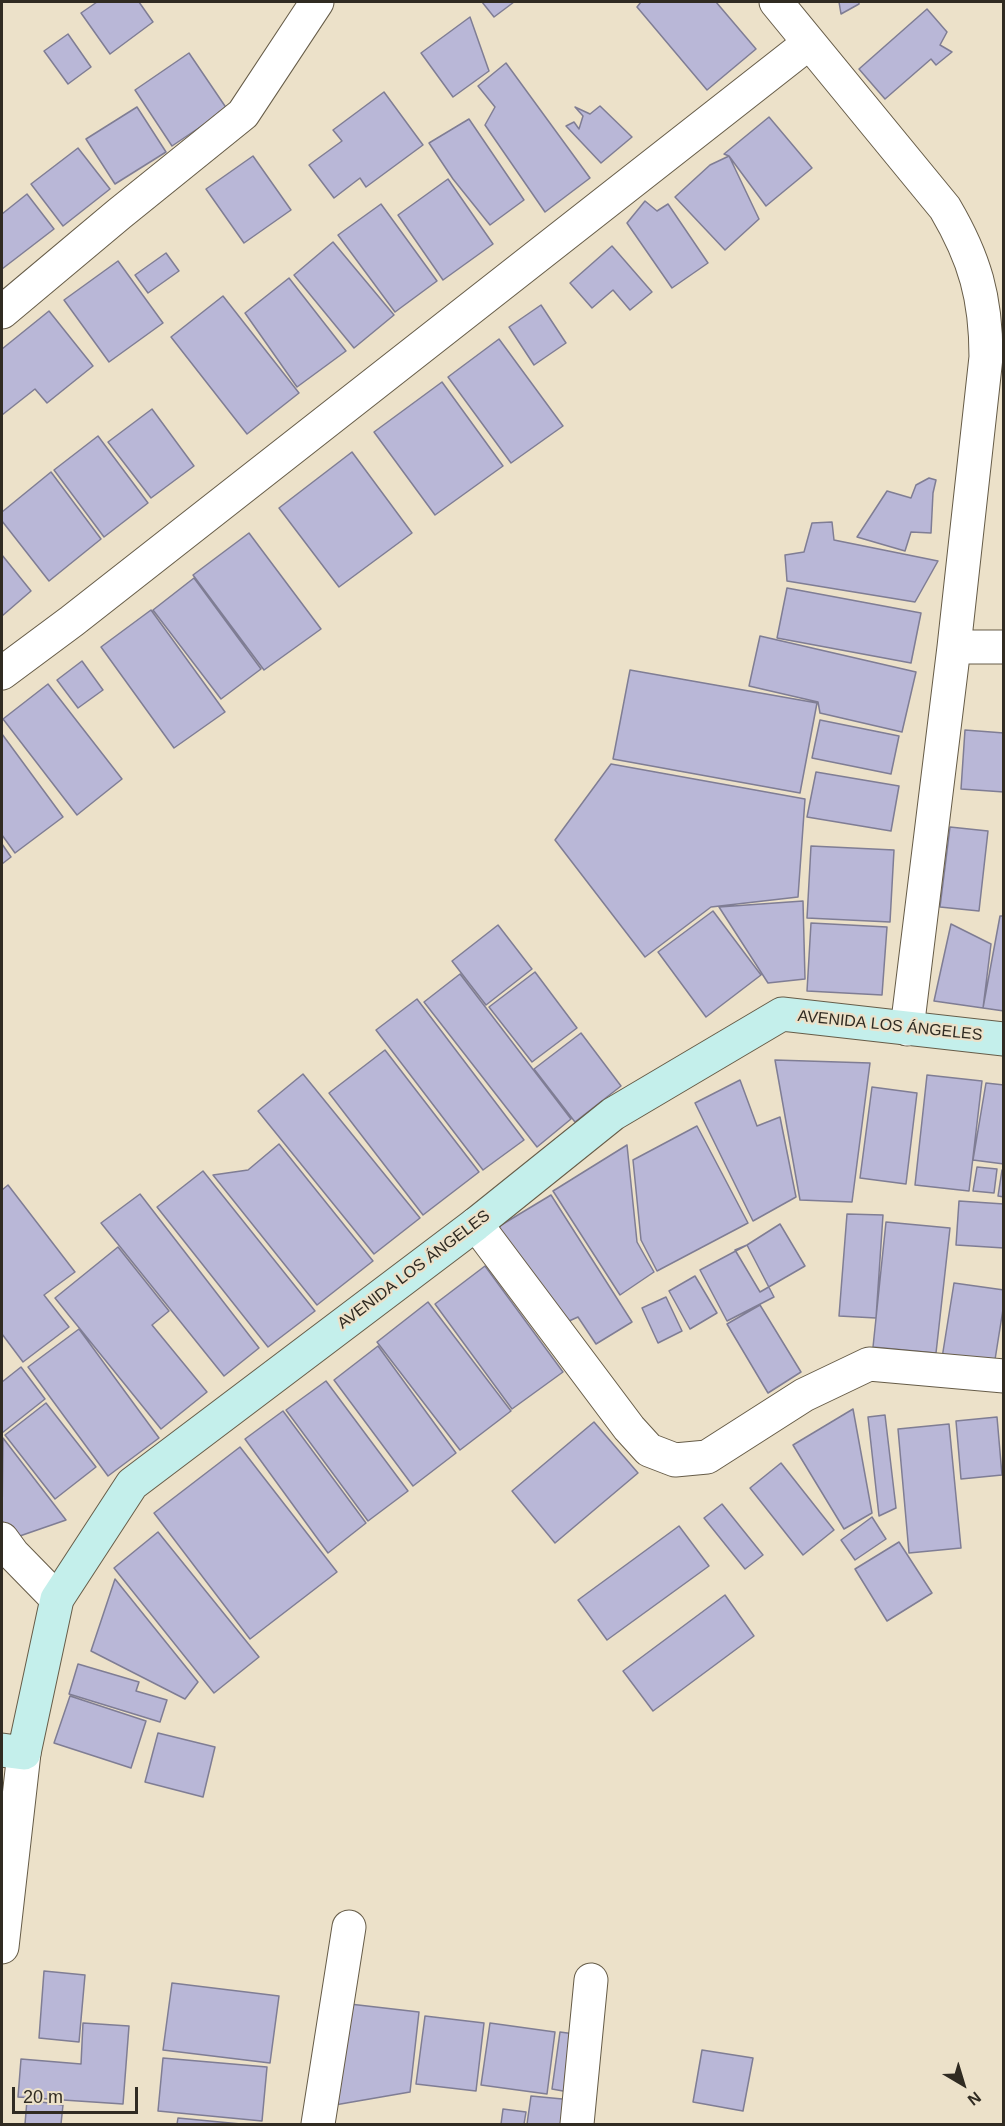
<!DOCTYPE html>
<html>
<head>
<meta charset="utf-8">
<style>
  body { margin:0 }
  #map { position:relative; width:1005px; height:2126px; overflow:hidden; background:#ece1c9; font-family:Helvetica,sans-serif }
  canvas { display:block }
  .frame { position:absolute; inset:0; border:3px solid #302b22; pointer-events:none }
  .north { position:absolute; left:933px; top:2054px; width:60px; height:60px; -webkit-text-stroke:4px #ece1c9; paint-order:stroke; rotate:142deg; font-size:16px; font-weight:700; line-height:24px; text-align:center; color:#302b22 }
  .north::after { content:''; display:block; margin:auto; width:21px; height:27px; background:#302b22; clip-path:polygon(50% 0,100% 100%,50% 72%,0 100%) }
  .scale { position:absolute; left:12px; top:2087px; width:126px; height:27px; box-sizing:border-box; border:3px solid #302b22; border-top:0; padding-left:8px; font-size:18px; line-height:21px; white-space:nowrap; color:#302b22; -webkit-text-stroke:4px #ece1c9; paint-order:stroke }
</style>
</head>
<body>
<div id="map">
<canvas width="1005" height="2126"></canvas>
<div class="frame"></div>
<div class="north">N</div>
<div class="scale">20 m</div>
</div>
<script>
const context = document.querySelector('canvas').getContext('2d');
context.lineJoin = 'round';
function fillPath(path, color) {
  context.fillStyle = color;
  context.fill(path, 'evenodd');
}
function stroke(path, color, width, dash) {
  context.strokeStyle = color;
  context.lineWidth = width;
  context.lineCap = dash ? 'butt' : 'round';
  context.setLineDash(dash || []);
  context.stroke(path);
}
function drawText(font, color, halo, rows, align = 'center') {
  context.font = font + ' Helvetica,sans-serif';
  context.lineWidth = 4.5;
  context.setLineDash([]);
  context.textBaseline = 'middle';
  context.strokeStyle = halo;
  context.fillStyle = color;
  for (const [text, x, y, turn = 0] of rows) {
    context.save();
    context.translate(x, y);
    context.rotate((+turn || 0) * Math.PI / 180);
    context.textAlign = isNaN(turn) ? turn : align;
    if (halo) context.strokeText(text, 0, 0);
    context.fillText(text, 0, 0);
    context.restore();
  }
}
const building = new Path2D(`
  M97,2H139L153,22L110,54L81,13Z
  M482,2H514L494,17Z
  M641,2H716L756,49L707,90L637,7Z
  M839,2H859V4L841,14Z
  M927,9L947,32L940,45L952,52L936,65L931,59L885,99L859,69Z
  M470,17L489,71L453,97L421,53Z
  M68,34L91,67L68,84L44,51Z
  M189,53L227,109L172,146L135,90Z
  M506,63L590,178L545,212L485,125L495,107L478,86Z
  M384,92L423,145L366,187L360,178L334,198L309,165L342,141L333,130Z
  M600,106L632,137L601,163L566,126L574,122L579,129L583,116L575,107L590,114Z
  M137,107L166,152L115,184L86,139Z
  M769,117L812,168L766,206L729,156L724,154Z
  M469,119L524,200L490,225L453,179L429,143Z
  M78,148L110,189L63,226L31,184Z
  M253,156L291,210L244,243L206,189Z
  M729,156L759,219L725,250L675,197L710,165Z
  M448,179L493,244L443,280L398,215Z
  M27,194L54,229L2,269V214Z
  M645,201L657,211L668,204L708,263L672,288L627,223Z
  M381,204L437,281L395,312L338,235Z
  M333,242L394,315L354,348L294,275Z
  M612,246L652,292L630,310L613,290L592,308L570,283Z
  M166,253L179,271L148,293L135,275Z
  M118,261L163,323L109,362L64,300Z
  M289,278L346,351L297,387L245,313Z
  M223,296L299,393L247,434L171,337Z
  M541,305L566,343L534,365L509,327Z
  M49,311L93,366L47,403L35,389L2,415V349Z
  M499,339L563,426L511,463L448,377Z
  M442,382L503,466L435,515L374,432Z
  M152,409L194,466L151,498L108,442Z
  M98,436L148,503L104,537L54,470Z
  M352,452L412,533L339,587L279,508Z
  M51,472L101,539L49,581L2,521V512Z
  M929,478L936,480L933,493L931,533L911,532L905,551L857,537L887,491L911,498L916,485Z
  M832,522L834,540L938,561L915,602L787,581L785,555L804,552L812,523Z
  M249,533L321,629L264,670L193,575Z
  M2,555L31,591L2,616Z
  M194,578L261,669L221,699L153,610Z
  M787,588L921,613L911,663L777,638Z
  M151,610L225,712L174,748L101,647Z
  M760,636L916,672L902,732L820,713L818,702L749,686Z
  M82,661L103,690L78,708L57,680Z
  M630,670L817,703L800,793L613,759Z
  M48,684L122,779L77,815L3,719Z
  M820,720L899,736L891,774L812,758Z
  M965,730L1004,733V792L961,789Z
  M2,734L63,817L15,853L2,835Z
  M611,764L805,799L798,897L711,907L645,957L555,840Z
  M816,772L899,786L891,831L807,817Z
  M950,827L988,831L979,911L940,907Z
  M2,844L11,857L2,864Z
  M811,846L894,850L890,922L807,918Z
  M803,901L805,979L768,983L719,907Z
  M713,911L761,975L706,1017L658,952Z
  M1000,916H1004V1011L983,1008Z
  M811,923L887,927L882,995L807,991Z
  M951,924L991,944L983,1008L934,1001Z
  M498,925L532,969L486,1005L452,961Z
  M535,972L577,1028L532,1062L489,1007Z
  M460,974L571,1119L537,1147L424,1002Z
  M417,999L524,1140L483,1170L376,1030Z
  M581,1033L621,1086L575,1122L534,1069Z
  M385,1050L479,1172L423,1215L329,1093Z
  M775,1060L870,1063L852,1202L800,1200Z
  M303,1074L420,1218L374,1254L258,1111Z
  M927,1075L982,1081L969,1191L915,1185Z
  M740,1080L757,1126L780,1117L796,1197L753,1221L695,1103Z
  M986,1083L1004,1085V1164L973,1160Z
  M872,1087L917,1093L906,1184L860,1178Z
  M697,1126L748,1223L657,1271L641,1240L633,1160Z
  M279,1144L373,1261L317,1305L213,1175L248,1170Z
  M627,1145L637,1242L654,1272L620,1295L553,1191Z
  M977,1167L997,1169L994,1193L973,1191Z
  M1002,1170H1004V1197L998,1196Z
  M203,1171L315,1311L268,1347L157,1207Z
  M8,1185L75,1272L44,1295L69,1327L23,1362L2,1334V1190Z
  M140,1194L259,1348L224,1376L101,1223Z
  M551,1195L632,1322L596,1344L578,1317L558,1326L493,1230Z
  M959,1201L1004,1204V1248L956,1245Z
  M847,1214L883,1215L876,1318L839,1316Z
  M886,1222L950,1228L936,1353L873,1347Z
  M780,1224L805,1266L760,1292L735,1250L747,1245Z
  M747,1245L774,1297L727,1321L700,1270Z
  M118,1247L169,1311L152,1325L207,1392L161,1429L55,1298Z
  M485,1266L563,1372L512,1409L435,1304Z
  M695,1276L717,1313L690,1329L669,1291Z
  M954,1283L1004,1290V1303L994,1366L942,1358Z
  M666,1297L682,1331L658,1343L642,1308Z
  M428,1302L511,1411L460,1450L377,1342Z
  M760,1305L801,1372L768,1393L727,1324Z
  M79,1329L159,1438L108,1476L28,1367Z
  M378,1346L456,1453L413,1486L334,1380Z
  M21,1367L45,1399L2,1433V1382Z
  M326,1381L408,1491L368,1521L286,1410Z
  M46,1403L96,1467L55,1499L5,1435Z
  M853,1409L872,1513L844,1529L793,1445Z
  M283,1411L366,1523L328,1553L245,1439Z
  M885,1415L896,1508L879,1516L868,1417Z
  M997,1417L1002,1475L961,1479L956,1421Z
  M594,1422L638,1473L555,1543L512,1491Z
  M949,1424L961,1548L909,1553L898,1429Z
  M3,1438L66,1520L14,1538L2,1521Z
  M240,1447L337,1572L250,1639L154,1513Z
  M781,1463L834,1530L803,1555L750,1488Z
  M722,1504L763,1555L745,1569L704,1518Z
  M872,1517L886,1539L855,1560L841,1540Z
  M679,1526L709,1566L607,1640L578,1600Z
  M158,1532L259,1657L214,1693L114,1568Z
  M899,1542L932,1593L887,1621L855,1569Z
  M115,1579L198,1682L185,1699L91,1651Z
  M725,1595L754,1636L653,1711L623,1671Z
  M78,1664L139,1682L136,1691L167,1700L160,1722L69,1694Z
  M70,1696L146,1721L131,1768L54,1743Z
  M158,1733L215,1747L203,1797L145,1782Z
  M44,1971L85,1975L79,2042L39,2038Z
  M172,1983L279,1996L270,2063L163,2050Z
  M341,2003L419,2012L410,2092L329,2106Z
  M425,2016L484,2023L476,2091L416,2084Z
  M83,2023L129,2026L123,2104L18,2097L21,2059L81,2064Z
  M490,2023L555,2032L547,2094L481,2085Z
  M560,2032L582,2035L574,2093L552,2089Z
  M702,2050L753,2058L743,2111L693,2102Z
  M163,2058L267,2067L262,2121L158,2111Z
  M531,2096L573,2100L571,2124H527Z
  M27,2100L63,2105L61,2124H25Z
  M503,2109L526,2112L524,2124H501Z
  M178,2118L241,2124H177Z`);
const street = new Path2D(`
  M776,2L945,208C975,259 986,298 986,357L954,647L907,1029
  M2,312L119,214L243,114L317,2
  M954,647H1004
  M2,673L72,621L809,43
  M476,1224L629,1428L649,1450L675,1460L707,1457L804,1395L869,1364L1004,1376
  M2,1539L13,1554L57,1599
  M2,1947L24,1753
  M318,2124L349,1927
  M577,2124L591,1980`);
const secondary = new Path2D(`
  M2,1750L24,1753L57,1599L132,1484L476,1224L613,1114L782,1014L1004,1039`);
const streetNames = [
  ["AVENIDA LOS ÁNGELES",890,1026,6],
  ["AVENIDA LOS ÁNGELES",414,1270,-37]
];
fillPath(building, '#b9b7d7');
stroke(building, '#7f7d94', 1.5);
stroke(street, '#665c48', 35);
stroke(secondary, '#665c48', 35);
stroke(street, '#fff', 33);
stroke(secondary, '#c4efeb', 33);
drawText('16px', '#302b22', '#ece1c9', streetNames);
</script>
</body>
</html>
